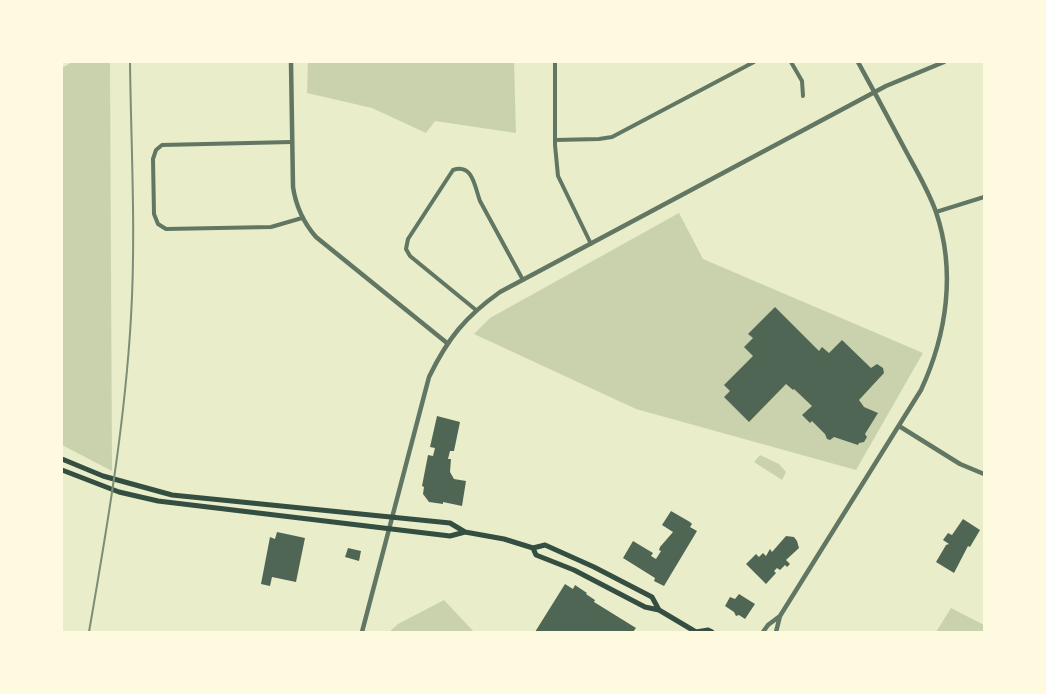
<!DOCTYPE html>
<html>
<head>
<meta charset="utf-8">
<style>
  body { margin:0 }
  #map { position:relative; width:1046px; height:694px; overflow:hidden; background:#e9edc9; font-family:"Playfair Display",serif }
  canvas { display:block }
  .frame { position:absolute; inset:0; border:63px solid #fefae0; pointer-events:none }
</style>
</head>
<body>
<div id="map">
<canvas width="1046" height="694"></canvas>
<div class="frame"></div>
</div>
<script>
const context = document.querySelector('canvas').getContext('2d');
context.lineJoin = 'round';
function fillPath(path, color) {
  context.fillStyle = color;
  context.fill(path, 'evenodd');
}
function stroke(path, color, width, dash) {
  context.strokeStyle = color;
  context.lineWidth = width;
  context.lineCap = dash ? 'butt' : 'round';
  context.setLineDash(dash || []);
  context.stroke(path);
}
const green = new Path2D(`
  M72,62H110L112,471L62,445V68Z
  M308,62H514L516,133L435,121L426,133L372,108L307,93Z
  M679,213L703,259L923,353L856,470L636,409L474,334L490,318Z
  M760,455L779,464L786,472L782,480L754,462Z
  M444,600L474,632H389L398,624Z
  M951,608L984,625V632H936Z`);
const building = new Path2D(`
  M775,307L819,351L822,347L829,353L842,340L871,368L877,364L883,368L884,373L859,400L864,407L878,413L865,434L867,437L864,442L859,443L858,445L834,437L830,440L827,439L825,434L812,421L810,423L802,415L812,406L794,389L793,390L786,384L749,422L724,397L730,391L724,385L753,356L744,347L753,338L748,334Z
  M437,416L460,422L454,451H450L448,459H451L450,472L454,479L466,481L462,506L443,502V504L429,502L423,494L424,487L422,486L428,455L433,456L435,448L430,447Z
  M671,511L690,522L692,524L690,527L697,531L664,586L654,581L655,578L623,558L633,541L653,553L651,556L656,559L661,551L659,550L660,547L673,532L662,525Z
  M963,519L980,530L970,547L968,546L954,573L936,562L946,545L949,544L943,540L948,533L952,535Z
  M277,532L305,538L296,582L272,577L270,586L261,584L270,537L275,539Z
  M786,536L794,537L797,541L799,548L786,560L790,564L787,567L785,565L780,570L777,568L774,571L776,573L766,584L746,564L756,554L759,557L763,553L766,556L770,549L772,552Z
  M348,548L361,551L359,561L345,557Z
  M565,584L573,589L575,585L587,593L586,594L595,600L594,602L636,628L633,632H535Z
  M739,594L755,604L745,619L739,615L736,616L734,612L725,606L730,597L735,599Z`);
const minor = new Path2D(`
  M555,62V145L558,176L591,244
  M791,62L802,81L803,96
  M555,140L599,139L612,137L754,62
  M292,142L162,145L156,150L153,159L154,214L158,224L166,229L271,227L302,218
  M936,212L984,197
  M476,310L410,256L406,249L408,239L453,170C473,163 475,188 480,201L523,280`);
const tertiary = new Path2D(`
  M291,62L293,187C296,207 303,222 316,237L447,343
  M899,426L960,464L984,474
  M362,632L429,377C448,338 465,317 500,292L886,86L944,62
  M763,632L768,625L780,616L921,390C947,334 956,271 936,212C929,192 918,173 908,155C891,123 875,93 858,62
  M776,632L780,616`);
const secondary = new Path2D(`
  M62,459L103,476L172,495L450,523L465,532
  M62,470L119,492L158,501L450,536L465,532L504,539L533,548L545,545L594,567L652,597L659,610
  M533,548L536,555L574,570L645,607L659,610L696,632
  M696,632L708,630L712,632`);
const rail = new Path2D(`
  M89,632C107,528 125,423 131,317C136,232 131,146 130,62`);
fillPath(green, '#cad2ad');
fillPath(building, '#4f6655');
stroke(minor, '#617663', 4);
stroke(tertiary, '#617663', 4.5);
stroke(secondary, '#344e41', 5);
stroke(rail, '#7c8e77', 2);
</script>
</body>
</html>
